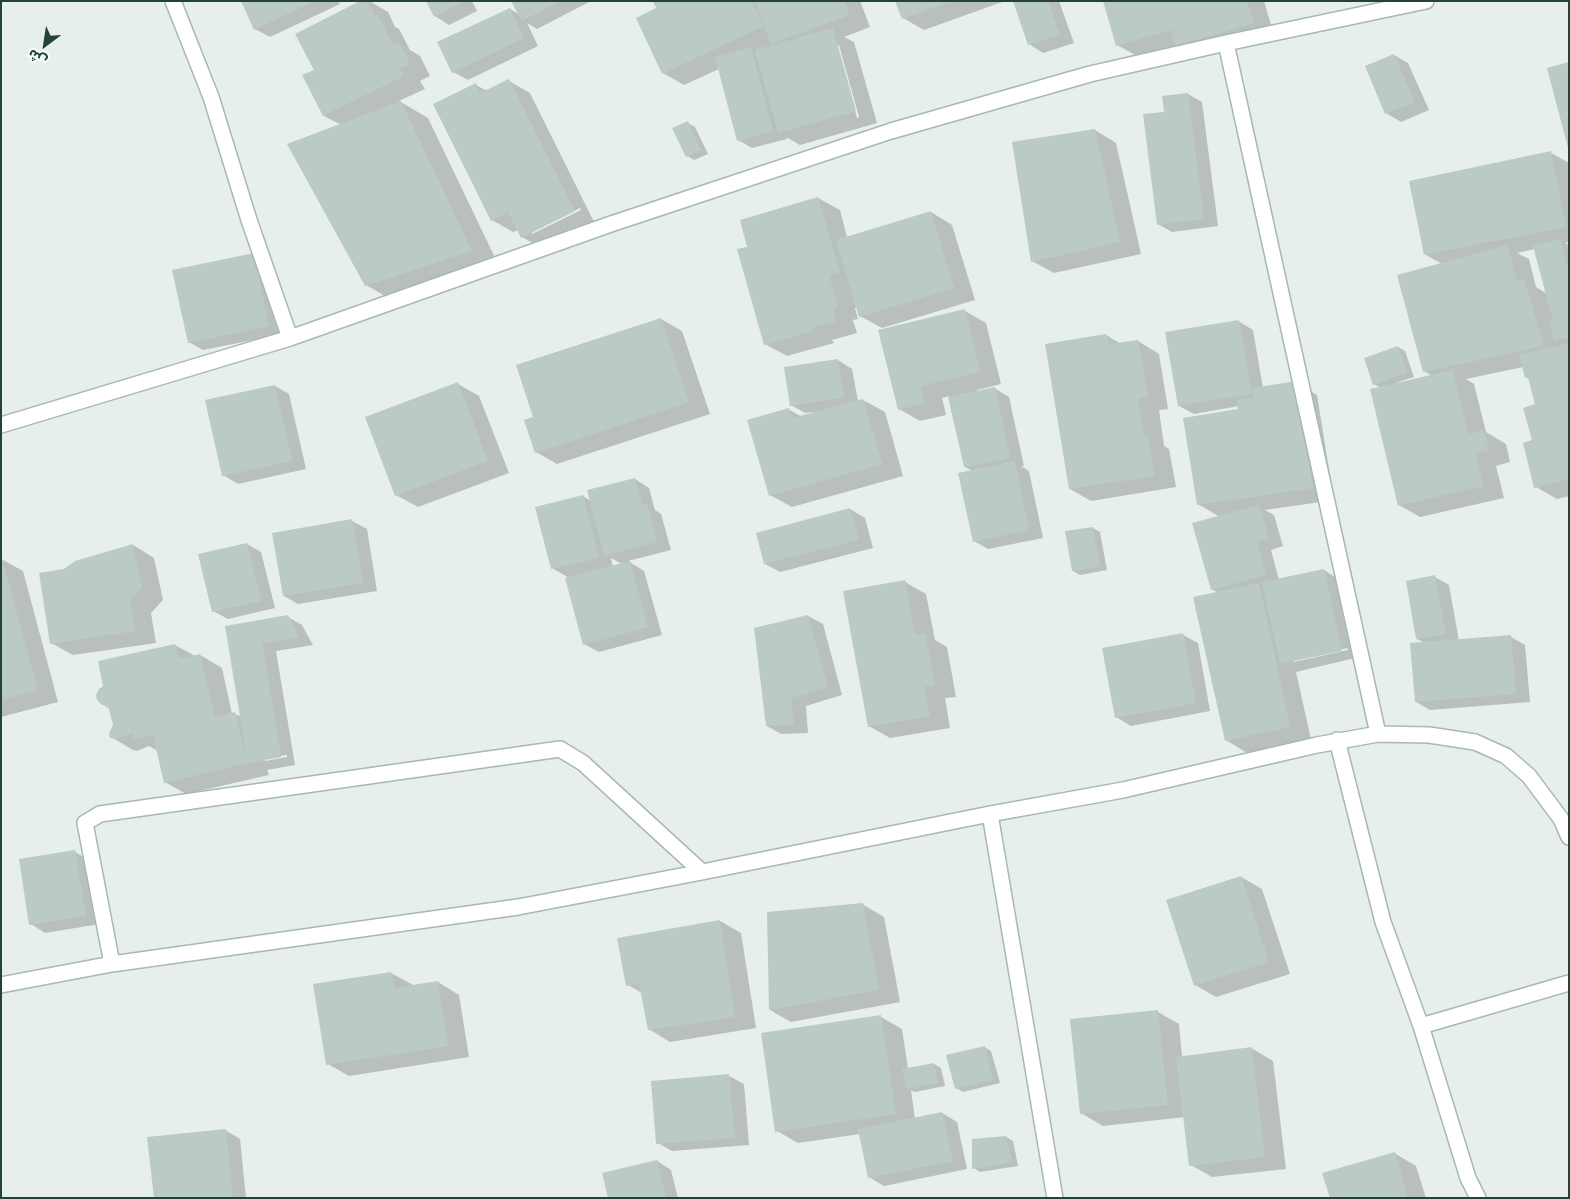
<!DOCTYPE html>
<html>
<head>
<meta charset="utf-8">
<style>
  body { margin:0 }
  #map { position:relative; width:1570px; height:1199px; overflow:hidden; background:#e6efeb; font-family:"Archivo Narrow","Noto Sans Arabic",sans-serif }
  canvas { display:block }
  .frame { position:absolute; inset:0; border:2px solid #24423a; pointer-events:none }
  .north { position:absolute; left:20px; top:20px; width:50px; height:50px; -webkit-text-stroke:4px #f7fbf9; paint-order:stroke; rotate:211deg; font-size:14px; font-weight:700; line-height:20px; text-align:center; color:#24423a }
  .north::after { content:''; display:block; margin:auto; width:18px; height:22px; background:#24423a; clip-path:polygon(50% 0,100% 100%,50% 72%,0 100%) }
</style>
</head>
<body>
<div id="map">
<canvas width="1570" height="1199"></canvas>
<div class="frame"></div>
<div class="north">ش</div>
</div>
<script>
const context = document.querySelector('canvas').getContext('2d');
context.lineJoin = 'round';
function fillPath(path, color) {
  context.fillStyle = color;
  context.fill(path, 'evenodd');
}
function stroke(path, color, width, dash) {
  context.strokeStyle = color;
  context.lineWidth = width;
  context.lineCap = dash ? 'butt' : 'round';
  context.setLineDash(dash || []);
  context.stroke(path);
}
const shadow = new Path2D(`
  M242,1H338L340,4L270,37L255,29Z
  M363,1H369L388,12L395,27L399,29L410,50L420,56L430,76L420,81L425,89L399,101L428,118L499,266L394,301L366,285L341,125L324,116L315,70Z
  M427,1H472L477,11L449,25L435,16Z
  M513,1H591L537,29L527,23L538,46L468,80L453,72L510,9L520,15Z
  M654,1H860L870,27L844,37L854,42L877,123L800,145L786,137L787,139L752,148L738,140L719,69L684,85L663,73L658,9ZM836,45H839L859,117L857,118Z
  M897,1H1005L924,30L903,18Z
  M1014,1H1059L1074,43L1043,53L1029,44Z
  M1105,1H1264L1274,35L1198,57L1178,46L1139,57L1117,45Z
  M1394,55L1408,63L1429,110L1401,122L1386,113Z
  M509,81L530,93L595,224L543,249L522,237L518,230L513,232L492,220L476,85L487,91ZM580,208L581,210L532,234V231Z
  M1188,94L1202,102L1218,226L1172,232L1158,224L1165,113Z
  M688,123L695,127L708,154L694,160L687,156Z
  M1095,130L1116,143L1141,254L1054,273L1032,261Z
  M1551,153L1569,163V242L1565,243L1569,245V496L1557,499L1536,487L1533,441L1537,405L1530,379L1526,377L1523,367L1466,379L1474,384L1486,432L1506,444L1510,462L1496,466L1504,498L1420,517L1399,505L1381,388L1374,384L1398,347L1405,351L1414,377L1395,383L1396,385L1432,376L1424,371L1442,264L1426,255ZM1535,249L1547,294L1536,287L1529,259L1517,253Z
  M818,198L840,210L847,237L931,212L952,225L975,300L882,328L860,316L858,307L855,308L858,319L853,320L857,333L832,340L834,343L787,356L765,344L749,248Z
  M253,255L283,334L203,350L189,342Z
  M965,311L986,323L1001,384L977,390L978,392L994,388L1009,397L1024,466H1021L1029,471L1043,538L988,549L974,541L973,471L965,467L949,396L942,398L946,415L920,421L899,409Z
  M661,319L682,331L710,414L557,464L536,452Z
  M1238,321L1253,330L1263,388L1296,383L1317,395L1334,500L1265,510L1274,515L1283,546L1271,550L1279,580L1324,570L1338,579L1355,658L1296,672L1311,739L1247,753L1226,740L1218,593L1212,589L1220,517L1198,504L1240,410L1239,406L1194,414L1179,406ZM1347,648L1348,650L1294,662V660Z
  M1106,335L1121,344L1138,341L1159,354L1168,409L1159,410L1164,446L1169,449L1176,487L1091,501L1070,489Z
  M838,360L852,369L858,401L863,400L885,412L903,476L792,507L770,495L788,409L802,417L814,414L813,412L805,413L791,405Z
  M458,384L479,396L509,473L418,507L396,495Z
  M275,386L289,394L306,469L238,484L223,475Z
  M635,479L649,488L655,510L661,514L671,550L628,561L644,571L662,635L599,652L584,644L569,578L552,568L583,496L591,501ZM611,558L622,564L613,567Z
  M850,509L865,518L873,548L780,572L765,564Z
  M352,521L367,529L377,591L298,604L284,596L273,534Z
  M1093,528L1100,532L1107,570L1080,575L1073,571L1066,532Z
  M247,544L261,552L275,608L228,619L213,611Z
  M133,545L154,558L163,600L151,613L156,643L73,655L51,643L64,570Z
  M1,559L23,571L58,702L1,717Z
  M1435,577L1449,585L1459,641L1511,637L1525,645L1530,702L1430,710L1416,702L1425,643L1417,639Z
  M905,582L926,594L935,640L947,647L956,697L945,698L950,728L890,738L869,726Z
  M808,616L823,624L842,695L806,706L808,733L781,734L767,726Z
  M288,617L302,625L313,645L276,651L295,765L267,770L269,775L186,794L165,782L158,751L149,746L137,751L133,750L111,737L114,725L110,709L102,704L175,645L195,656L200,655L222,668L232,714H235L242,717L226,627ZM287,755V757L265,761V758Z
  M1183,635L1198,643L1210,711L1131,726L1116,717Z
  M75,852L89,860L100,924L45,933L31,924Z
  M1241,877L1262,889L1290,974L1216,997L1195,985Z
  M862,904L884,917L900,1002L791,1022L770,1010Z
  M720,921L741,933L756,1028L670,1042L649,1029L642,993L628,985Z
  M391,973L413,985L438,982L459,995L469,1057L349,1076L328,1064L315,985Z
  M1158,1012L1179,1024L1182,1057L1251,1048L1273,1061L1286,1169L1212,1177L1191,1165L1185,1117L1103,1126L1081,1113Z
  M881,1017L902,1029L908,1069L934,1064L941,1068L945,1086L915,1092L911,1090L915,1119L942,1113L957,1122L967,1169L884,1186L869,1177L860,1134L798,1143L777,1131Z
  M984,1047L991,1051L1000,1083L963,1092L956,1088Z
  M729,1076L744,1084L749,1145L672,1151L658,1143L652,1082Z
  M225,1130L240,1139L246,1198H155Z
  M1006,1137L1013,1141L1018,1166L980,1172L974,1168Z
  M1394,1153L1416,1166L1426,1198H1331Z
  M657,1161L671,1170L678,1198H609Z`);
const building = new Path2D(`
  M241,1H315L254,30Z
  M360,1H368L375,16L378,15L393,45L399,42L410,64L400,69L404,76L323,116L302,75L314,70L295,34Z
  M426,1H465L434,17Z
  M511,1H561L522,21Z
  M653,1H752L764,26L662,74L636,18L656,8Z
  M755,1H844L849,15L771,44Z
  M895,1H949L950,2L902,19Z
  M1013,1H1048L1060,35L1028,45Z
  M1103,1H1247L1254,23L1175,46L1171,30L1116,46Z
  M510,8L524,38L452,73L437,42Z
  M833,28L856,111L778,133L755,50Z
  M751,47L773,131L737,141L715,57Z
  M1394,54L1415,102L1385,114L1365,66Z
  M1569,62V148H1568L1547,68Z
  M509,79L575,211L521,238L508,212L491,221L433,104L476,83L480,93Z
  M1188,93L1204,219L1157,225L1143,114L1164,112L1162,96Z
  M401,101L472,251L365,286L287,144Z
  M688,121L701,150L686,157L672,128Z
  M1095,129L1120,242L1031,262L1012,142Z
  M1551,151L1566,227L1424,255L1409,181Z
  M818,197L840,272L829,275L838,307L833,308L836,321L812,328L813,331L764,345L737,249L747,247L740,220Z
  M931,211L954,288L859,317L836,240Z
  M1560,239L1569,271V337L1554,341L1549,322L1553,321L1533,246Z
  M1508,245L1517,282L1524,279L1544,346L1423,372L1397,275Z
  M254,253L269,326L188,343L172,270Z
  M965,309L980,372L921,386L925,403L898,410L878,330Z
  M661,318L689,402L535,453L524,420L533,417L516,365Z
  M1239,320L1252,394L1178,406L1165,332Z
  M1106,334L1109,344L1138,340L1148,397L1138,398L1144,436L1148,435L1155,476L1069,489L1045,344Z
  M1569,343V479L1534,488L1523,443L1532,440L1523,408L1535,404L1528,378H1525L1519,355Z
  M1398,346L1407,373L1373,385L1364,358Z
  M838,359L844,397L790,406L784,367Z
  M1453,370L1468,434L1484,430L1489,450L1476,454L1483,486L1398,506L1370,389Z
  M1296,381L1313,488L1197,505L1183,418L1238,409L1237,400L1254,397L1253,388Z
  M458,382L488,461L395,496L365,417Z
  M275,385L292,461L222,476L205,400Z
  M995,387L1010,458L964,467L948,397Z
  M863,399L882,464L769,496L747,420L789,408L792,418Z
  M1015,461L1029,530L973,542L958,473Z
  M635,478L642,505L647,504L657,542L604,556L587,490Z
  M583,495L599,558L551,569L535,507Z
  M1259,505L1269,538L1257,542L1266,575L1211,590L1192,523Z
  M850,508L859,540L764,564L756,533Z
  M352,519L363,583L283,596L272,533Z
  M1093,527L1100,566L1072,571L1065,531Z
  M247,543L261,601L212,612L198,554Z
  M133,544L142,588L130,600L135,631L50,644L39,573L64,569L75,561Z
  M1,556L38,690L1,700Z
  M630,561L648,627L583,645L565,578Z
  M1324,569L1342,651L1280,664L1262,582Z
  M1435,575L1446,634L1416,639L1406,581Z
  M905,580L915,635L925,633L935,685L924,687L930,716L868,727L843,591Z
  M1259,583L1290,727L1225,741L1193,597Z
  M288,615L299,637L262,643L281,757L248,763L164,783L153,735L134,739L133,733L115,739L110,738L109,734L113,725L108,706L102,705L97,700L96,695L99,689L103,686L98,661L175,644L179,659L200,654L215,717L235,712L247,759L225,626Z
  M808,615L828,687L791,698L794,725L766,726L754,628Z
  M1183,633L1196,703L1115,718L1102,648Z
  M1511,635L1516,694L1415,702L1410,643Z
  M75,850L86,916L29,925L19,859Z
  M1241,876L1269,962L1194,986L1166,900Z
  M863,903L879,990L769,1010L767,912Z
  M720,920L735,1017L648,1030L639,984L626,986L617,938Z
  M391,972L394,988L438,981L448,1046L326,1065L313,984Z
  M1158,1010L1168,1105L1080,1114L1070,1019Z
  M881,1015L896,1114L775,1132L761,1033Z
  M985,1046L993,1080L955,1089L946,1055Z
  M1252,1047L1265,1157L1189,1166L1176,1057Z
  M934,1063L938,1083L907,1089L902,1069Z
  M729,1074L735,1138L656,1144L651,1081Z
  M942,1112L953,1161L868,1178L858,1129Z
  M226,1129L233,1198H154L147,1137Z
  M1006,1136L1012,1162L972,1169V1139Z
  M1395,1152L1408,1198H1330L1322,1173Z
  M657,1160L666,1198H608L602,1173Z`);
const minor = new Path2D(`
  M173,1L211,97L249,220L290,338
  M1226,43L1378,734
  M1,425L290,338L611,224L891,131L1090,74L1226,43L1426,1
  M1337,740L1383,922L1421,1026L1468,1178L1478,1198
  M990,814L1055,1198
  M112,964L85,823L100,814L560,749L583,763L702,872
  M1,985L112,964L518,907L702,872L990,814L1123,790L1317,745L1378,734L1429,735L1475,742L1506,756L1529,776L1561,819L1569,837
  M1421,1026L1569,983`);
fillPath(shadow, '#0003');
fillPath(building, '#bbcac4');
stroke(minor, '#a8b8b2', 18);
stroke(minor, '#fff', 15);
</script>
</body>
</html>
